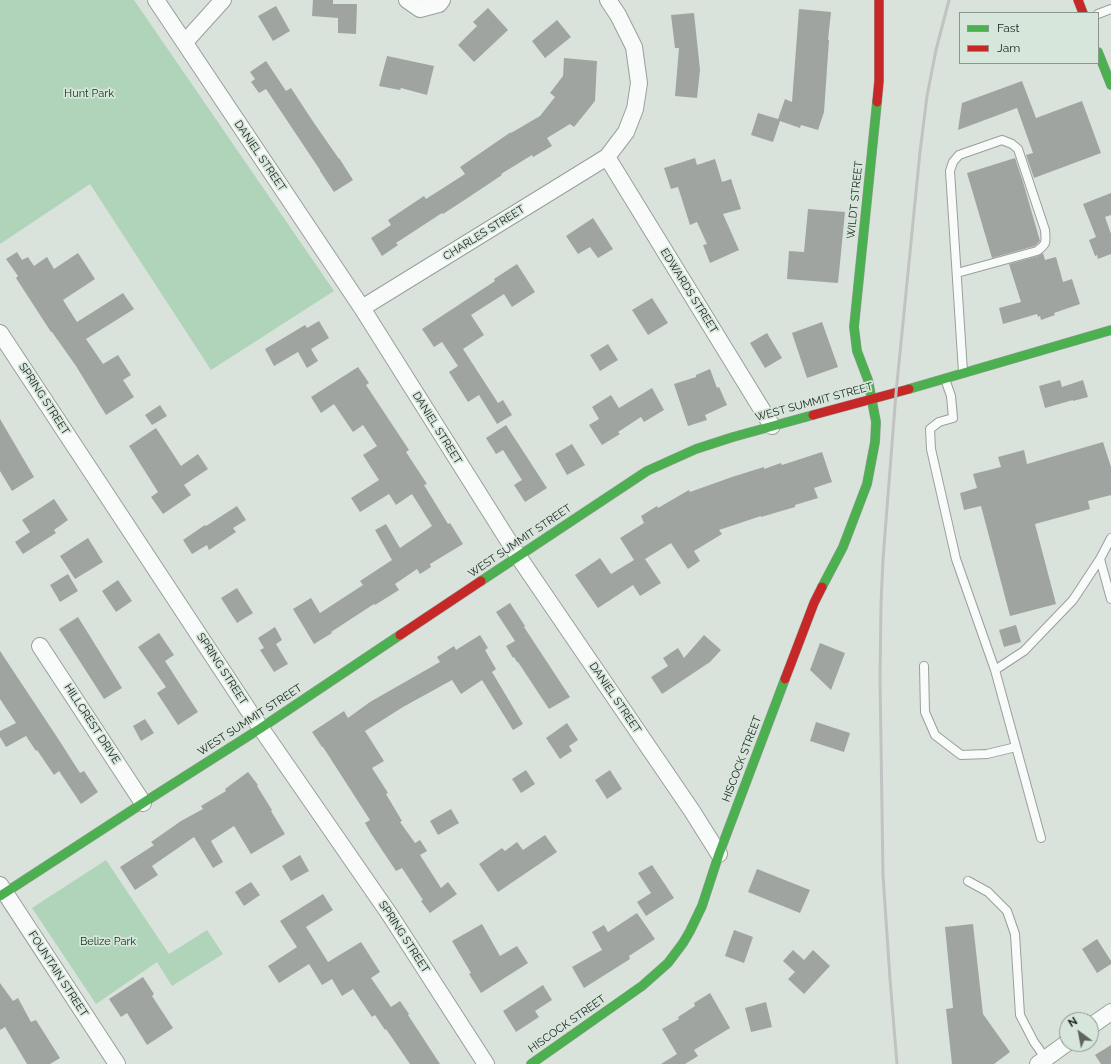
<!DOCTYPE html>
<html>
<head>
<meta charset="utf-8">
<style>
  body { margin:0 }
  #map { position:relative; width:1111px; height:1064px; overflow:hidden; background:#dae2dc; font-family:Raleway,sans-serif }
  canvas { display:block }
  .legend { position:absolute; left:959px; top:12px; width:140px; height:52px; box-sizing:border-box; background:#d7e6db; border:1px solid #8c978f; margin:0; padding:5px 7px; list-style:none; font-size:12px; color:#1b211d }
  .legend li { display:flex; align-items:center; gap:8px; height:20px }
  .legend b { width:20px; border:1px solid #8c978f }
  .north { position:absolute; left:1059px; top:1012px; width:40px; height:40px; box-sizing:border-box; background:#d7e6db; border:1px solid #8c978f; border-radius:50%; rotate:328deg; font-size:11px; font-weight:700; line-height:16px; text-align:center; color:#1b211d }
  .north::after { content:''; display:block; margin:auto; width:14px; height:18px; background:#5e6560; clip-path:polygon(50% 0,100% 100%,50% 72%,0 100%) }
</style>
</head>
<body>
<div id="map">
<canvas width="1111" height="1064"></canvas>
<ul class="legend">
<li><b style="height:5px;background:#4caf50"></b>Fast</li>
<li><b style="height:5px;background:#c62828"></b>Jam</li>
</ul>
<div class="north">N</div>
</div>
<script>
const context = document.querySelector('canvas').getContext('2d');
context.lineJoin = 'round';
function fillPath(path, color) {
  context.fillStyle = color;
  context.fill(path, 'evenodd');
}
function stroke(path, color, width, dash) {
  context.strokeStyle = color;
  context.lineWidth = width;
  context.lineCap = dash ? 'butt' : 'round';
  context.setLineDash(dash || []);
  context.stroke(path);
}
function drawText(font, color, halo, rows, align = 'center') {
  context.font = font + ' Raleway,sans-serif';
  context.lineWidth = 3.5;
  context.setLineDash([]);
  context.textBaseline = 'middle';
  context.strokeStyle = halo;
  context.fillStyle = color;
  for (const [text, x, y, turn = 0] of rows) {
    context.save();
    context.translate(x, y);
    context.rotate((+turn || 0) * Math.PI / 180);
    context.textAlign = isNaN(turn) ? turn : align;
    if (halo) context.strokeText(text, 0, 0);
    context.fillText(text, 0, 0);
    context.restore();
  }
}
const green = new Path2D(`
  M0,0H134L334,291L211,370L90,184L0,244Z
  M106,860L169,954L207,930L223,954L172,986L157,962L96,1004L32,908Z`);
const building = new Path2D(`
  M313,0H333V4H357L356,34L338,33V18L312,16Z
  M276,6L290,31L273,41L258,16Z
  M488,8L508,30L474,62L458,45L477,26L473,22Z
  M799,9L831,12L828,40H829L824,112L818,130L801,125L800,128L780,121L773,142L751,135L758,113L778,119L785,99L792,102Z
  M694,13L700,70L697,98L675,96L679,48H675L671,15Z
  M557,20L571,37L545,58L532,41Z
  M387,56L434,66L427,95L401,88L400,90L379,86Z
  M564,58L597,61L595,101L574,127L570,124L547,138L552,146L533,157L532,155L501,174L502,175L469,197L443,214L442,213L396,243L398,245L382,256L371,238L391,225L388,220L424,196L426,199L465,174L460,167L511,132V133L540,116L555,97L550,93L563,76Z
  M266,61L286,91L291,88L312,120L339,159V158L353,180L334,192L320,171V170L266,89L259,93L251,82L255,79L250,72Z
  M1022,81L1036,118L1082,101L1101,153L1034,178L1026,155L1033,153L1017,108L958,130L962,103Z
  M695,158L697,165L715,159L722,182L731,179L741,209L723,214L739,250L710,263L703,245L707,244L697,222L690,225L678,187L671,189L664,168Z
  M1015,158L1023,182L1040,241L1035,246L992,258L967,173Z
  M1111,193V215L1105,217L1111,234V254L1098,259L1097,255L1095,256L1089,240L1096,237L1083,204Z
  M808,209L845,212L838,283L787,279L789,251L804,252Z
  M593,218L613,249L598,258L590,247L578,254L566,236Z
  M17,252L22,260L28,257L34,266L47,257L54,269L78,253L95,279L63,300L77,322L123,293L134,309L86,339L103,364L118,355L131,375L123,380L134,397L106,415L76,366L52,332H51L16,278L18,276L6,259Z
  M1043,253L1045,260L1056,257L1063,282L1072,279L1080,304L1054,313L1055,315L1041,320L1040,316L1038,317L1037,314L1003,324L999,308L1021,302L1009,264L1038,256Z
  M517,264L535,292L512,307L504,294L471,315L484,335L463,349L498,403L503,400L512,415L497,424L479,395L468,402L449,372L458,366L442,342L434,347L422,329L495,281L494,279Z
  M652,298L668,323L648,335L632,310Z
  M319,321L329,338L311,349L318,361L307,368L298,352L274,366L265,349L305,325L307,328Z
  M822,322L838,367L807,378L792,333Z
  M767,333L782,358L765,368L750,343Z
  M608,344L618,360L600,371L590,355Z
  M358,367L369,383L366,385L409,450L406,452L427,484L424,485L448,524L450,523L463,544L430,564L431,567L420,574L417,569L395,584L399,590L375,605L374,604L331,632L332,633L314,644L293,609L311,598L320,613L363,585L360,581L392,560L375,530L386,524L400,548L432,526L412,494L396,505L389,494L360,512L351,498L379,480L363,455L377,446L363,425L353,432L334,404L321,413L311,397Z
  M710,369L717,388L719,387L727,405L705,415L707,420L688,426L674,384L696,377V375Z
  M1060,380L1062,387L1083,380L1088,397L1073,401V400L1045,408L1039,386Z
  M652,388L664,410L644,422L641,417L618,432L620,434L602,445L589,425L599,419L592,407L611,395L619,408Z
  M160,405L167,416L152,425L145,415Z
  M0,419L34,477L12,491L0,471Z
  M506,425L547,488L525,502L514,485L522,480L503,450L496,454L486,438Z
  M156,428L181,466L198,454L208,469L184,485L191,495L163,514L151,497L158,492L129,446Z
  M1103,442L1111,467V495L1088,501L1090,509L1035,524L1056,604L1010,616L981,506L964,510L960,493L977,488L973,474L1001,467L998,457L1024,450L1027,464Z
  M572,444L585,465L567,475L555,454Z
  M822,452L832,482L814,488L818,498L795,505V507L761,517V516L719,530L722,534L694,551L700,561L688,569L671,543L645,559L661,583L640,596L633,585L598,608L575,575L600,558L611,574L634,560L620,538L644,523L641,516L657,506L658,508L689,490L690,492L732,477L764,467V469L781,463L782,465Z
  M54,499L68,520L54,530L56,533L23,554L15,542L30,532L22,520Z
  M237,506L246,520L233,528L236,532L209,550L207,545L192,554L183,540L205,525L206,526Z
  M88,538L103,562L75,579L60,556Z
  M68,574L78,591L60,602L50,585Z
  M118,580L132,601L116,612L102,591Z
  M237,588L253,613L237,623L221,598Z
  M510,603L525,626L524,627L570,697L549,709L518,662H517L514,657L513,658L506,646L515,641L496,612Z
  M78,617L122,688L104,699L59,629Z
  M1016,625L1021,642L1004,647L999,630Z
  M275,627L282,640L276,644L288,664L274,672L260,650L264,648L258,638Z
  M159,633L174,655L165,661L198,712L178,725L157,693L166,687L138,647Z
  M480,635L488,648L485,650L496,669L492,672L523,724L513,730L482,680L461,694L452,680L403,707L365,731L384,761L372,768L388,793L386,794L402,821L400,822L415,843L420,840L427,851L420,855L441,888L448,882L457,894L430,913L421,901L423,900L402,868L396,871L372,835L365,823L370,820L323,747H322L312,732L344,711L348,718L370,702L440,662L437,657L454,646L456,650Z
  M704,635L721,650L710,662L662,694L651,677L668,666L663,658L678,648L684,658Z
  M820,643L845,653L831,690L810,670Z
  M0,651L57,737L80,773L84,771L98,792L81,804L59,771L54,775L37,750L36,751L26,736L6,747L0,737V731L16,723L0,699Z
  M145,719L154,733L141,741L133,726Z
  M816,722L850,733L844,752L810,741Z
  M567,723L578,740L569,746L572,751L560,759L546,738Z
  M526,770L535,784L521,793L512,779Z
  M610,770L622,789L607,799L595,780Z
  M248,772L258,785L257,786L272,810L271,811L285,834L251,854L234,826L211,841L223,862L213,868L194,837L152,866L158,875L135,890L120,867L154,845L151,842L181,821L203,809L201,806L226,791L225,789Z
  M451,809L459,823L438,835L430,821Z
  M545,835L557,852L498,892L479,864L502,848L505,851L517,842L523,850Z
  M300,855L309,871L291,881L282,866Z
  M652,865L674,898L646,916L637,902L651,893L638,873Z
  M757,869L810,890L800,913L748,892Z
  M251,882L260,895L244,906L235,892Z
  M323,894L333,910L306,927L328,962L361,942L380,972L371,978L391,1007L400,1001L409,1014L408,1015L440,1064H410L386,1029L385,1030L375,1015L372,1017L353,989L342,996L332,979L322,985L309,964L279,983L268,966L297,947L280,921Z
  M637,913L655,939L629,956L630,959L584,988L572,967L602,950L592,932L604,925L608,932Z
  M482,924L500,956L517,946L528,963L481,993L469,974L471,973L452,941Z
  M973,924L983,1014L1010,1052L994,1064H952L946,1009L953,1008L945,927Z
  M734,930L753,937L744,963L725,956Z
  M1097,939L1111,961V964L1097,973L1082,949Z
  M793,950L804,960L813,950L830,966L804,994L788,979L795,972L783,961Z
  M143,977L154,994L152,996L173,1028L147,1045L127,1013L121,1017L109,999Z
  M0,983L13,1001L18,998L31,1022L36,1020L60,1058L50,1064H27L5,1027L0,1030Z
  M543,985L552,1000L535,1011L539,1017L516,1032L503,1011Z
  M710,993L730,1028L694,1050L698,1056L685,1064H661L677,1054L662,1029L679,1019L678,1017L695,1006L694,1003Z
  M766,1002L772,1027L751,1032L745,1008Z
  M1111,1045V1064H1101L1095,1055Z`);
const lane = new Path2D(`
  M1098,14L1111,9
  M957,273L1037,251C1047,244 1046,242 1045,230L1018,149L1012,144L1002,140L959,155L953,162L950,171L963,372
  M945,379L951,396L953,418L939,422L930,429L931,449L956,559L995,670L1024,651L1073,600L1100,559L1111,538
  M1100,559L1111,599
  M924,666L925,712L935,735L961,755L987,754L1016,747
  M995,670L1041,838
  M968,881L988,892L1007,911L1015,934L1020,1015L1034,1042L1046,1059`);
const street = new Path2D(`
  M156,0L362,308L518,556L692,811L719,854
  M407,0L420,9L439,4L442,0
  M185,42L223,0
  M607,157L772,426
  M362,308L607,157L626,132L635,109L639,83L634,47L618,15L608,0
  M0,333L249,711L390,915L486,1064
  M40,646L143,803
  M0,885L117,1064
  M1091,1026L1111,1012
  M1038,1064L1067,1043`);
const fast = new Path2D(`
  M1098,52L1111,85
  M909,389L1111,330
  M481,581L647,471L696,449L733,437L813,415
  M822,587L843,547L867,484L875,442L876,422L868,380L857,351L854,327L877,102
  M0,896L143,803L261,728L400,635
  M531,1064L642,986L668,963L683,943L690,931L702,906L719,854L785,679`);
const jam = new Path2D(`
  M1078,0L1083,13
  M877,102L879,81V0
  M813,415L909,389
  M400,635L481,581
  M785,679L814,603L822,587`);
const rail = new Path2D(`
  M897,1064L890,979L883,875L880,679L881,604L883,559L896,393L920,152L927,96L936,50L949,0`);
const parkNames = [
  ["Hunt Park",89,94],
  ["Belize Park",108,942]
];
const streetNames = [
  ["DANIEL STREET",260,156,56],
  ["WILDT STREET",855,200,-84],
  ["CHARLES STREET",484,233,-32],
  ["EDWARDS STREET",689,291,58],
  ["SPRING STREET",44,399,57],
  ["WEST SUMMIT STREET",814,402,-15],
  ["DANIEL STREET",437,428,58],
  ["WEST SUMMIT STREET",520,541,-34],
  ["SPRING STREET",222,669,57],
  ["DANIEL STREET",615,698,56],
  ["WEST SUMMIT STREET",250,720,-33],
  ["HILLCREST DRIVE",92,724,57],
  ["HISCOCK STREET",742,759,-69],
  ["SPRING STREET",404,937,57],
  ["FOUNTAIN STREET",58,974,57],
  ["HISCOCK STREET",567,1024,-35]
];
fillPath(green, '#afd4ba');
fillPath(building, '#9fa4a0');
stroke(lane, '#999f9b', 10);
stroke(street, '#999f9b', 18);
stroke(fast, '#999f9b', 10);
stroke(jam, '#999f9b', 10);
stroke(lane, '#f9fbfa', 8);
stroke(street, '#f9fbfa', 16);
stroke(fast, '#4caf50', 9);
stroke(jam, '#c62828', 9);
stroke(rail, '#c0c3c1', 3);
drawText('11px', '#09331b', '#d7e6db', parkNames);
drawText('11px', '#1b211d', '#d7e6db', streetNames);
</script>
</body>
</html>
